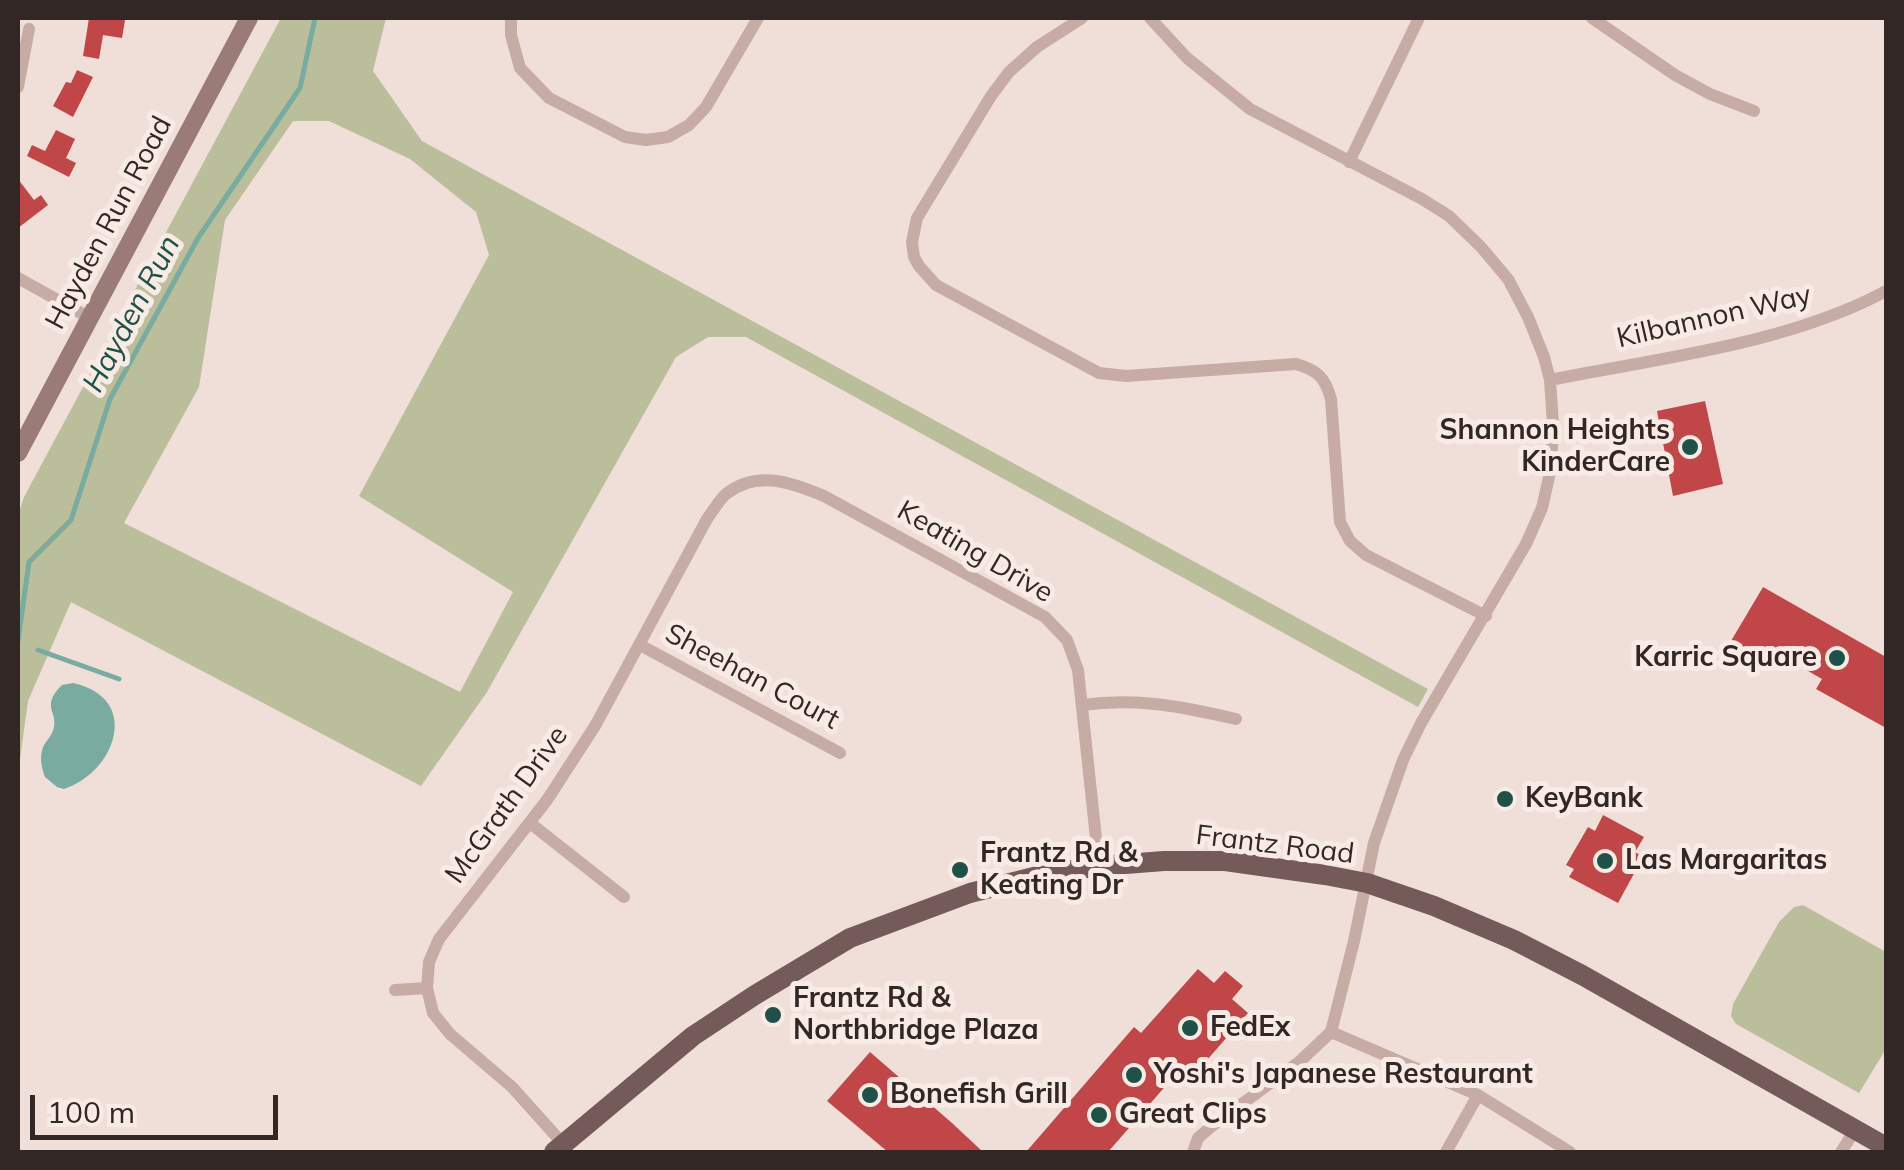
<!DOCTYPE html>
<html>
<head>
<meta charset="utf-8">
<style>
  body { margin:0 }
  #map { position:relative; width:1904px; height:1170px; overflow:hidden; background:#f0dfd9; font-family:Mulish,sans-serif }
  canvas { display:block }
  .frame { position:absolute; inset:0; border:20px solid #332726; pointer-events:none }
  .scale { position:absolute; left:30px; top:1095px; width:248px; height:45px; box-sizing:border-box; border:5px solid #332726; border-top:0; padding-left:12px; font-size:30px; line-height:35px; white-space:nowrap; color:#332726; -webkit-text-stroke:8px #f8eae4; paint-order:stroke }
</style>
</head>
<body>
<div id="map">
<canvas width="1904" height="1170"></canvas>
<div class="frame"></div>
<div class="scale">100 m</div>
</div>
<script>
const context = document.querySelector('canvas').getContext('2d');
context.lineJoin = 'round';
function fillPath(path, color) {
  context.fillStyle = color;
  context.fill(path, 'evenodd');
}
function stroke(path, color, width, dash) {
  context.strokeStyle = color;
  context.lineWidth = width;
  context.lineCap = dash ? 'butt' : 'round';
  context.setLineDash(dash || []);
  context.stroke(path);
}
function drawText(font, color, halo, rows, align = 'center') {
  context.font = font + ' Mulish,sans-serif';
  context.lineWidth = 10;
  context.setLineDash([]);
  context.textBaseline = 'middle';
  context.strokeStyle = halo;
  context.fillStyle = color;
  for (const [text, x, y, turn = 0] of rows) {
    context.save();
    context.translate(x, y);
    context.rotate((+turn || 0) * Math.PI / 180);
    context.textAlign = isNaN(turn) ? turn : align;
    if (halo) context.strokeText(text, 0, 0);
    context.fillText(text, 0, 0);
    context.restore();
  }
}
const green = new Path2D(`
  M281,18H386L373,71L422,141L1428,689L1418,707L746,337H708L676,357L487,692L421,786L71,602L28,701L18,774V515L24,497ZM293,121H329L410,159L476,212L489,255L359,496L513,592L460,692L124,523L199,387L225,220Z
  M1803,905L1886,952V1049L1859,1093L1736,1024L1731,1016L1733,1004L1779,922L1794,907Z`);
const water = new Path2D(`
  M73,683C142,698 116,772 64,789L57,787L45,777C41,766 39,755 44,745C47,740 51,736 53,731C60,711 39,708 62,685Z`);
const stream = new Path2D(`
  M18,641L29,562L71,520L110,399L198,238L300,88L315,18
  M38,650L119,679`);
const building = new Path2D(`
  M89,18L125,20L122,38L103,35L99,59L83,56Z
  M77,70L93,77L73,117L53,106L66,82L71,83Z
  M56,130L75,139L66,158L76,163L69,177L27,156L32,145L45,151Z
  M18,179L34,200L41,195L48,205L18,228Z
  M1705,401L1723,484L1673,496L1657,411Z
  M1763,587L1886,657V728L1816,689L1822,679L1779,654L1776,659L1762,651L1758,657L1731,641Z
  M1603,815L1644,837L1635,852L1643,857L1618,903L1569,877L1574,869L1566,865L1588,827L1595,831Z
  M1198,969L1214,983L1225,971L1243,986L1232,999L1248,1013L1187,1083L1176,1074L1108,1152H1026L1134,1027L1141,1033Z
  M870,1052L952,1123L983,1152H888L827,1101Z`);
const street = new Path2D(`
  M511,18V35L520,68L549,98L625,137L646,140L668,137L689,125L706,107L758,18
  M1082,18L1037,47L1009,72L991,96L917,218L912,242L914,257L919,266L936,285L1099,373L1126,376L1296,364C1317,370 1325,377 1331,399L1340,522L1350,541L1366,555L1486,616
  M1150,18L1187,58L1250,109L1422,199L1449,216L1481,247L1508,279L1528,317L1544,357L1550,380L1553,424L1551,468L1542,508L1526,544L1421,723L1403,760L1374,843L1354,941L1331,1032L1299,1062L1212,1126L1198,1138L1193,1152
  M1592,18L1675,75L1710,94L1754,111
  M18,87L29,29
  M1349,162L1419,18
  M18,278L90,318
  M1550,380C1659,358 1788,344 1886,291
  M640,645L840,753
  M1082,705C1136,697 1184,707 1236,719
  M530,823L624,897
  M395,990L427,988
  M1331,1032L1478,1095L1570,1152
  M564,1145L512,1087L450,1034L433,1013L427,988L429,962L439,939L547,800L595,726L707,519C713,511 719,500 726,494C757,469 793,483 824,496L1045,617L1067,640L1078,670L1099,866
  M1446,1152L1478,1095
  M1841,1152L1855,1130`);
const secondary = new Path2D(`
  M18,453L249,18`);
const primary = new Path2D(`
  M554,1152L693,1036L755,995L850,938L970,893L1042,875L1099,866L1164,861H1225L1325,875L1367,883L1434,906L1514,940L1582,975L1886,1147`);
const markers = [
  [1690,447,10,"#1e5248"],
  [1837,658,10,"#1e5248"],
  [1505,799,10,"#1e5248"],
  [1605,861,10,"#1e5248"],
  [960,870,10,"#1e5248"],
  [773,1015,10,"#1e5248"],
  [1190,1028,10,"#1e5248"],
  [1134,1075,10,"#1e5248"],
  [870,1095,10,"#1e5248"],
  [1099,1115,10,"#1e5248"]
];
const streetNames = [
  ["Hayden Run Road",109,223,-62],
  ["Kilbannon Way",1714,317,-13],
  ["Keating Drive",975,552,30],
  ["Sheehan Court",752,677,28],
  ["McGrath Drive",507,805,-54],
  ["Frantz Road",1275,845,7]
];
const poiNames = [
  ["Shannon Heights",1670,431,"right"],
  ["KinderCare",1670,463,"right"],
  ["Karric Square",1817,658,"right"],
  ["KeyBank",1525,799],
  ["Frantz Rd &",980,854],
  ["Keating Dr",980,886],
  ["Las Margaritas",1625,861],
  ["Frantz Rd &",793,999],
  ["Northbridge Plaza",793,1031],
  ["FedEx",1210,1028],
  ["Yoshi's Japanese Restaurant",1154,1075],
  ["Bonefish Grill",890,1095],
  ["Great Clips",1119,1115]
];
const waterNames = [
  ["Hayden Run",132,314,-62]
];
fillPath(green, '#bbbe9a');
fillPath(water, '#79aba0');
stroke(stream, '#79aba0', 5);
fillPath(building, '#c04648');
stroke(street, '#c7aca5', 12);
stroke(secondary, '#9a7b77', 18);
stroke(primary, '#745a58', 20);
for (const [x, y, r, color] of markers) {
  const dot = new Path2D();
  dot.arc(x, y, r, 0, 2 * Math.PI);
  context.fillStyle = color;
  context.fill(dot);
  stroke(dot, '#f8eae4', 4);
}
drawText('28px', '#332726', '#f8eae4', streetNames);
drawText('bold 28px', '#332726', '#f8eae4', poiNames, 'left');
drawText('italic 30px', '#1e5248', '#f8eae4', waterNames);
</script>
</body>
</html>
